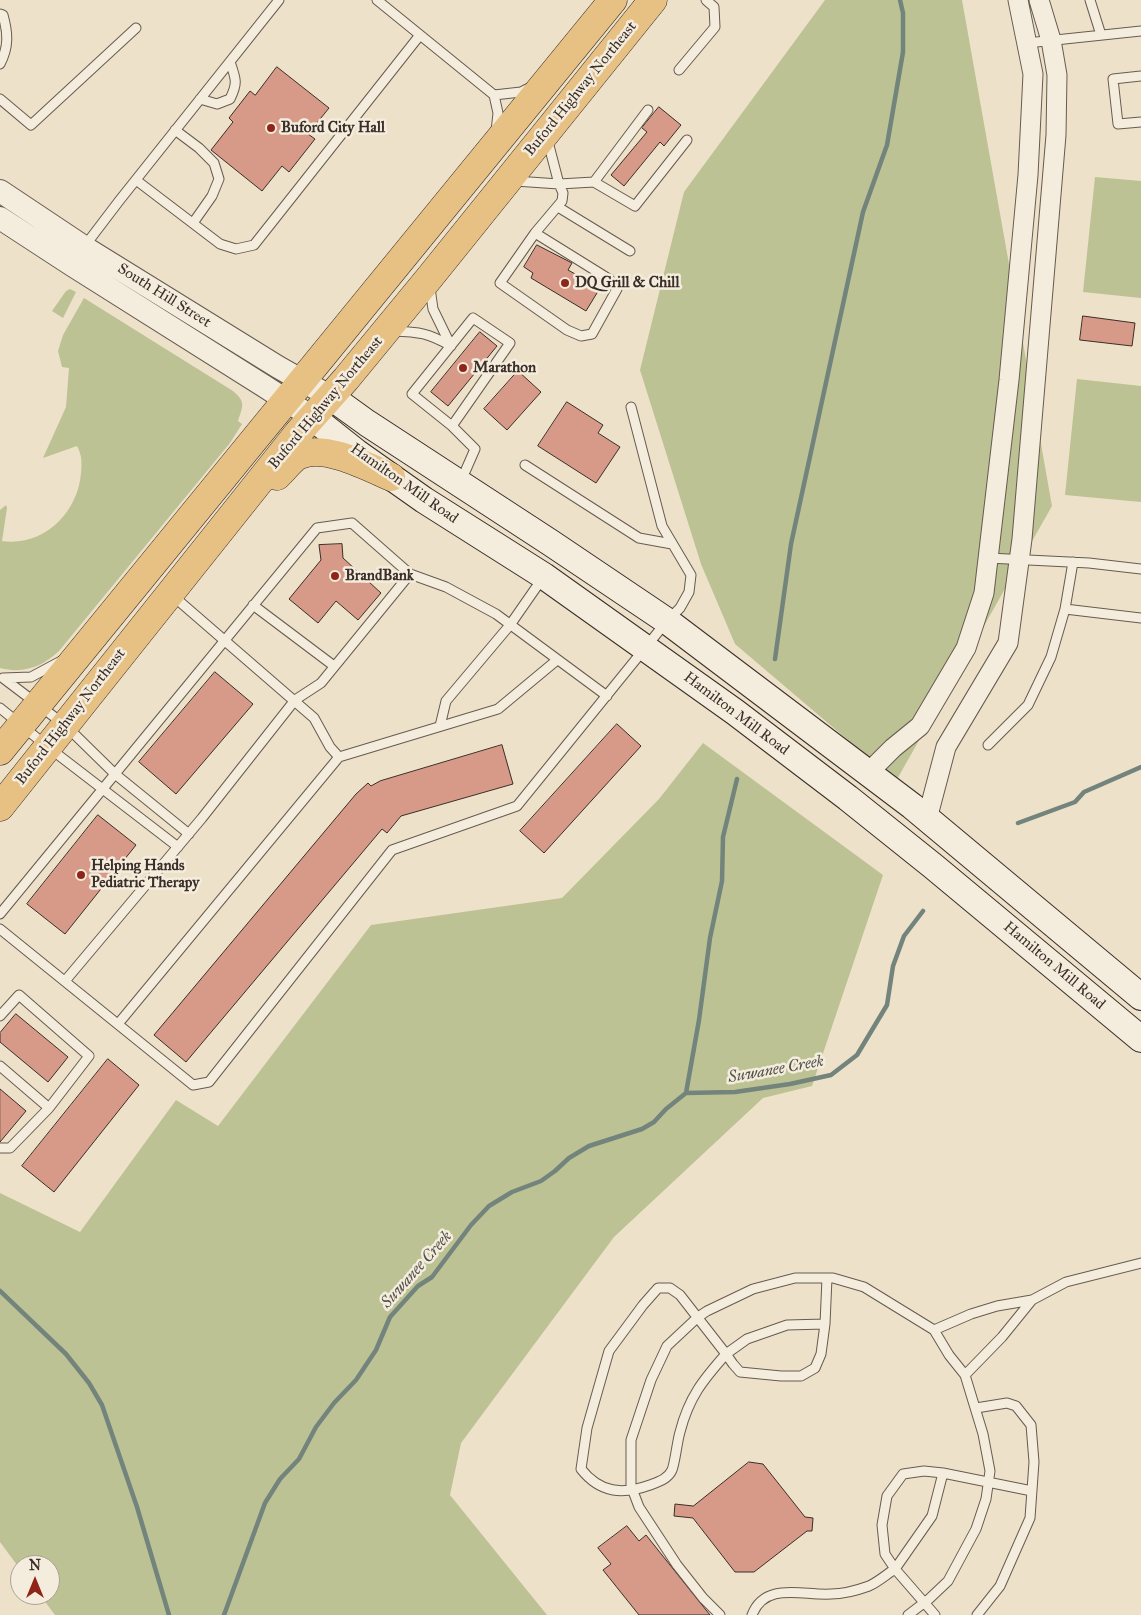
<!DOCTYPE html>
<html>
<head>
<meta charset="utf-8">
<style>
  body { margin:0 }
  #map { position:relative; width:1141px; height:1615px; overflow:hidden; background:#eee1c9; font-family:"IM FELL Great Primer",serif }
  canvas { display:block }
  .north { position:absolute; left:10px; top:1555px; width:50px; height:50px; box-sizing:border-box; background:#f4ecdc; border:1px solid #aaa094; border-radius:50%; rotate:0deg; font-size:14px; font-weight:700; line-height:20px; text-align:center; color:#3a2e28 }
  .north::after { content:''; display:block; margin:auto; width:18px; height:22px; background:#8f2418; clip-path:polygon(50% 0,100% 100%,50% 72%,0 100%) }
</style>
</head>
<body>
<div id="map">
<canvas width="1141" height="1615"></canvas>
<div class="north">N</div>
</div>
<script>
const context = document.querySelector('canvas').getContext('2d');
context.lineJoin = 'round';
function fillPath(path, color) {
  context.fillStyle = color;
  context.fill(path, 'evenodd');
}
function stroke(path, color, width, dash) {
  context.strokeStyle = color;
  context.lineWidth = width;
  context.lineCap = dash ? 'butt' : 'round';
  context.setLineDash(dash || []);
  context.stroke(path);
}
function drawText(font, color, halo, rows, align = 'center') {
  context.font = font + ' "IM FELL Great Primer",serif';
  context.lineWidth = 5;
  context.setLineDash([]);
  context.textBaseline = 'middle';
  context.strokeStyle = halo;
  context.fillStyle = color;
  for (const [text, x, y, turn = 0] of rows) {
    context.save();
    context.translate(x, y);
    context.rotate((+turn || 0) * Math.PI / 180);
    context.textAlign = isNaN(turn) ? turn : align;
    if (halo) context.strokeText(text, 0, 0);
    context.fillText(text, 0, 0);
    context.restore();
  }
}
const green = new Path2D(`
  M825,0H962L1052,506L896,781L735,644L701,564L640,370L684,192Z
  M1095,177L1141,181V298L1083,292Z
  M70,289L76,292L63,318L52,311L66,291Z
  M84,298L233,391C246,402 243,406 238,421L242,424L230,443L59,651C42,667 23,674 0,668V510L6,505L7,508L2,541C43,547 78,513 81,473C82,463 82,455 77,446L43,458L66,407L69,368L62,367L58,351L63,335Z
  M1077,379L1141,386V502L1065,495Z
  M703,743L883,875L812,1086L763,1098L614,1237L461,1443L450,1495L547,1615H55L40,1595H50V1565H20V1569L0,1542V1193L80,1232L176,1100L218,1126L371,925L562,898L659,799Z`);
const stream = new Path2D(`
  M775,659L791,544L863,212L887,145L903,52V13L900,0
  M1018,823L1075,802L1084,792L1141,767
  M686,1093L699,1020L710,938L722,881L723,837L737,779
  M0,1291L66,1354L89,1383L102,1405L137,1507L169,1615
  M224,1615L265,1503L280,1479L299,1459L316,1427L334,1403L356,1380L376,1350L390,1317L418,1286L432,1277L471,1225L489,1206L512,1192L541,1181L555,1171L569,1158L589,1146L642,1129L654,1122L666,1109L686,1093L735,1092L790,1084L831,1075L857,1055L887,1005L893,966L904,936L923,911`);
const building = new Path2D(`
  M277,67L329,108L308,134L315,139L289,172L282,166L262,191L211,150L233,122L229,118L250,91L255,95Z
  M659,107L681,125L664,146L660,142L624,186L611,175L647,132L642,128Z
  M537,245L572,263L568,270L600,288L586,311L531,278L533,273L524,267Z
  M1083,316L1135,323L1132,346L1080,340Z
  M480,332L497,346L448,406L431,392Z
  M518,371L541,392L507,430L484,409Z
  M567,402L603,425L598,433L620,447L596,483L538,446Z
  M342,544L343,558L381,593L358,620L336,601L318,623L289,599L321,560L319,545Z
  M215,672L253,704L176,794L139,762Z
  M617,724L641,746L544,853L520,831Z
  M502,745L513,784L401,816L387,833L382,829L186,1062L154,1035L356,794L368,783L371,786L380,781Z
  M98,815L136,845L65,934L27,904Z
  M16,1014L68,1057L48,1082L0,1042V1033Z
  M108,1059L139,1085L54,1192L22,1166Z
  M0,1089L26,1111L0,1142Z
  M749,1462L763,1464L805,1517L813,1518L812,1531H807L754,1572H735L693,1518L674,1516L675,1504L693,1506Z
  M627,1526L639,1541L646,1535L710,1615H639L603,1570L611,1564L598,1548Z`);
const service = new Path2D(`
  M377,0L494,95L498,113L496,131
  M1090,0L1101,35
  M0,14L3,15C8,33 9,47 0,64
  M1027,43L1141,31
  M679,70L715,27L714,7L706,0
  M1141,76L1113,79L1118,124L1141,122
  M494,95L521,92L531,87
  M0,99L31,125L136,28
  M200,99L217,104L230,99C238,83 236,79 230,62
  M175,130L199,148L214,163L219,179L212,196L193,223
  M136,180L220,244L236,249L254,245L420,35
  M515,181L559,184L547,138
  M594,182L635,206L687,140
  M558,207L630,251
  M535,233L609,279L617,289L592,334L581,336L567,330L500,283L535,233L562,201L563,193L559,184L594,182L648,110
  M84,247L119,201L279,0
  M430,288L433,309L451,346
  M393,331C420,332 428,333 451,346
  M452,426L412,394L473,318L510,343L452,426L475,449L461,481
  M525,465L639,538L672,544
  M988,558L1089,563L1141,569
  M172,595L314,718L330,747L339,757L498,709L557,660
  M253,605L334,666
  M1065,609L1073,562
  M3,678L65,725L115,774L189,834
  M3,678L31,677L61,661
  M0,708L48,747L178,847
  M440,726L446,701L510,625L542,579
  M988,745L1028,705L1051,657L1065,609L1141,618
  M0,914L317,528L352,523L410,574L446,587L496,614L607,696
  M0,929L193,1085L209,1082L392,850L517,806L667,621L680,608L689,592L691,575L662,526L631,407
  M65,981L202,818L295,700L321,683L410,574
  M0,1016L19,995L89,1056L49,1108L0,1066
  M118,1024L339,757
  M0,1148H10L49,1108
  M825,1324L821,1354L815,1368L801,1376H781L740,1372L733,1364L726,1354C703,1380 689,1397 680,1432C677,1442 675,1463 672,1470C668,1479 658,1482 650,1485C622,1495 600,1493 581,1469L587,1428L609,1351L643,1305L658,1288H670L680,1295L726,1354L747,1339L787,1325L825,1324L827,1278
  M934,1330L971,1314L997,1306L1032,1300
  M965,1375L1002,1337L1032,1300L1066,1282L1141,1263
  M976,1408L1007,1403L1016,1406L1031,1425L1034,1462L1030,1518L1000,1586L977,1615
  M720,1615L703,1598L677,1565L639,1507L631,1486V1440L651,1380L667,1346L698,1317L707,1311L753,1289L795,1278H833L864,1287L934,1330L949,1355L965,1375L983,1434L990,1471L986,1499L976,1529L948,1581L929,1599L908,1615
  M752,1615C765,1581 803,1596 831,1594C842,1594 858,1590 869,1586C878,1582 887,1574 895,1569L885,1554L882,1525L887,1496L903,1474L924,1471L943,1473
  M935,1615L895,1569L932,1516L943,1473L1032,1491`);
const minor = new Path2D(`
  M868,773L893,748L920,726L966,648L984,593L1009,380L1028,175L1033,74L1018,0
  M927,819L946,747L1008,643L1022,539L1056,135L1057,75L1051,40L1039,0`);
const tertiary = new Path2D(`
  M0,191L84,247L278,367L331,397
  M0,218L72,265L264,386L312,417`);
const secondary = new Path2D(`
  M331,397L367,423L551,543L667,621L912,806L1141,997
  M312,417L356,452L424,500L544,576L735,712L848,798L933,866L1141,1039`);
const primary = new Path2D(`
  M277,476C284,470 292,458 300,455C325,444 368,467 391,477
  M0,751L613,0
  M0,807L298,433L346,379L430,277L653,0`);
const markers = [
  [271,128,5,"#8f2418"],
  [565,283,5,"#8f2418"],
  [463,368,5,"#8f2418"],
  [335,576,5,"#8f2418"],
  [81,875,5,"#8f2418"]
];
const streetNames = [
  ["Buford Highway Northeast",581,89,-51],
  ["South Hill Street",164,296,32],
  ["Buford Highway Northeast",326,403,-50],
  ["Hamilton Mill Road",404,484,35],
  ["Hamilton Mill Road",736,714,37],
  ["Buford Highway Northeast",71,717,-52],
  ["Hamilton Mill Road",1054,966,40]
];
const poiNames = [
  ["Buford City Hall",281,128],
  ["DQ Grill & Chill",575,283],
  ["Marathon",473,368],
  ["BrandBank",345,576],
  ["Helping Hands",91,866],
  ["Pediatric Therapy",91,883]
];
const waterNames = [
  ["Suwanee Creek",776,1070,-10],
  ["Suwanee Creek",417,1270,-48]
];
fillPath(green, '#bcc294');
stroke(stream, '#73847d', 4.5);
fillPath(building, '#d79988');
stroke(building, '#3a2e28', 1);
stroke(service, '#675b50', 11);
stroke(minor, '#675b50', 21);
stroke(tertiary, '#675b50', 24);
stroke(secondary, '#3a2e28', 28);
stroke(primary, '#3a2e28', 29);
stroke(service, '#f4ecdc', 9);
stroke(minor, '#f4ecdc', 19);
stroke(tertiary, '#f4ecdc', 22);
stroke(secondary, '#f4ecdc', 26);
stroke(primary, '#e7c084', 28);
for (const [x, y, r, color] of markers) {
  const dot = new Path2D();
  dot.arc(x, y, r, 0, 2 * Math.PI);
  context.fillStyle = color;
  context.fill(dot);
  stroke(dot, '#f4ecdc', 2);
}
drawText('15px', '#3a2e28', '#f4ecdc', streetNames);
drawText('bold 15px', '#3a2e28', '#f4ecdc', poiNames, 'left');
drawText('italic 16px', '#52524c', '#f4ecdc', waterNames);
</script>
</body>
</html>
